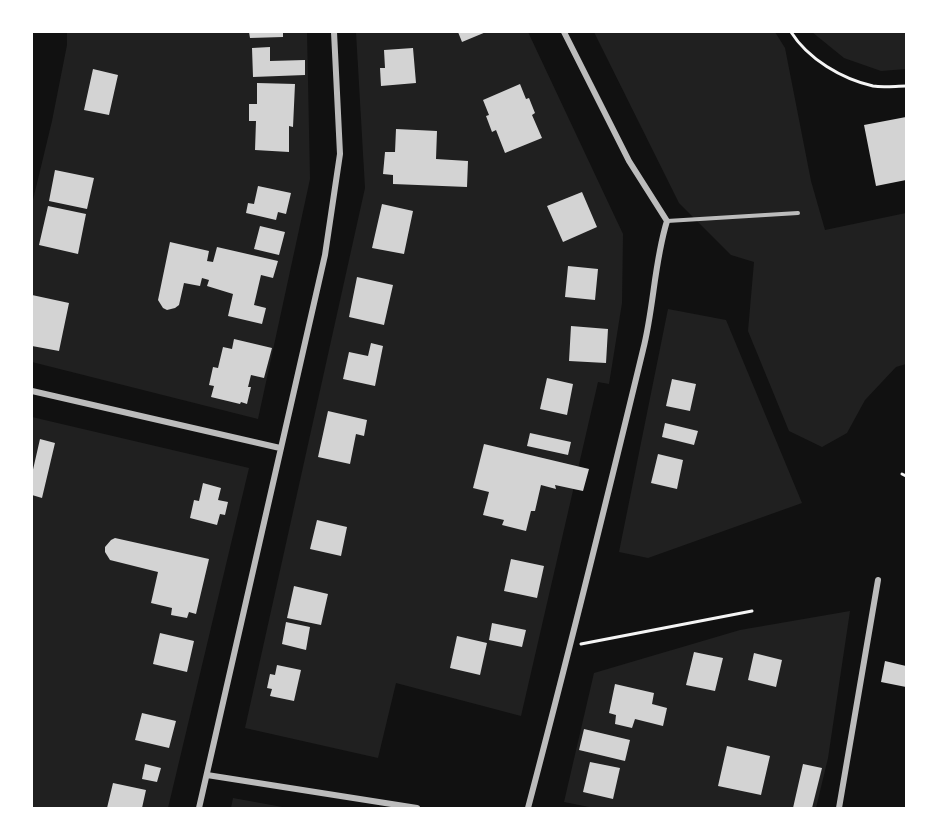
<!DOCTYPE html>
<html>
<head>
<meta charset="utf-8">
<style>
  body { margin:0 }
  #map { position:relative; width:938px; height:840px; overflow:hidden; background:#111; font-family:"Source Sans 3",sans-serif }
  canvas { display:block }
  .frame { position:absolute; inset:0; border:33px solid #fff; pointer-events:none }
</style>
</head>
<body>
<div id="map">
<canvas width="938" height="840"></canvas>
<div class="frame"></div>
</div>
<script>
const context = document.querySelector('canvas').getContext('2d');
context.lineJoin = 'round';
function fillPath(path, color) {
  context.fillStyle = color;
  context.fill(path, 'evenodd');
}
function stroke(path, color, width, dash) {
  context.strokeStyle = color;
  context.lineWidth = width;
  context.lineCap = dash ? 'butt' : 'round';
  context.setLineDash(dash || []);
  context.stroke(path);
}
const green = new Path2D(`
  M67,32H307L310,179L258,419L32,362V204L52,121L67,45Z
  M356,32H528L623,234L622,303L609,384L598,382L521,716L396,683L378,758L245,728L365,188Z
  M594,32H775L785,48L811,181L825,230L906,213V364L896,367L865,400L847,433L822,447L789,431L748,331L754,262L731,255L679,203Z
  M812,32H906V69L881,71L844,58Z
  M668,309L726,320L802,503L648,558L619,552Z
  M32,417L249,468L168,808H32Z
  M850,611L828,758L816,808H594L564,802L594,673L740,630Z
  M233,798L288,808H231Z`);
const building = new Path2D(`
  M249,32H283V37L250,38Z
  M458,32H486L462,42Z
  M270,47V61L305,60V75L253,77L252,48Z
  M413,48L416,83L381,86L380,68H385L384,50Z
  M93,69L118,75L109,115L84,110Z
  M257,83L295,84L293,127L289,126V152L255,150L256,121H249V104H257Z
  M520,84L526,99L529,98L535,113L532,115L542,138L505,153L496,130L492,132L486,116L489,115L483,100Z
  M906,117V180L876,186L864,125Z
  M396,129L437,131L436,159L468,161L467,187L393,184V175L383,174L385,152H395Z
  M55,170L94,178L87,209L49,201Z
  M258,186L291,193L286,214L278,212L276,220L246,213L248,203L254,204Z
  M582,192L597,227L563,242L547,206Z
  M382,204L413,211L404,254L372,248Z
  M48,206L86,214L78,254L39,245Z
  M260,226L285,232L279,255L254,249Z
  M170,242L209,251L207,261L213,262L217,247L278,261L273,278L261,275L254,305L266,308L262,324L228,316L233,294L207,286L209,280L202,278L200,286L184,283L179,305L175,308L167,310L163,308L158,300Z
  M568,266L598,269L595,300L565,297Z
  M357,277L393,285L384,325L349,317Z
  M32,295L69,303L59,351L32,346Z
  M571,326L608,329L606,363L569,361Z
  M234,339L272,348L264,378L251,375L248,387H251L247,404L241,402L240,404L211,397L214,386L209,385L213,367L218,368L223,347L232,349Z
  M371,343L383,346L375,386L343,379L349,352L368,356Z
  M547,378L573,384L567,415L540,409Z
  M672,379L696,384L690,411L666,406Z
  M328,411L367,420L364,436L356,434L350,464L318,457Z
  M665,423L698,431L694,445L662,437Z
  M530,433L571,442L568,455L527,446Z
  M40,439L55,443L42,498L32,495V474Z
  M484,444L589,469L583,491L555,485L556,489L541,485L535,511H531L526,531L502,525L504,520L483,515L489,492L473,488Z
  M658,454L683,460L677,489L651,483Z
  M203,483L221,488L218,500L228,502L225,515L220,514L217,525L190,518L194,500L199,501Z
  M317,520L347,527L341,556L310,549Z
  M115,538L209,559L196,614L189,612L187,618L171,615L172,608L151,603L158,572L110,560L105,552V547L111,540Z
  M511,559L544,566L537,598L504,591Z
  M294,586L328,594L321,625L287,618Z
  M286,622L310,627L306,650L282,644Z
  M492,623L526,630L522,647L489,640Z
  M160,633L194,641L187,672L153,664Z
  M457,636L487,643L480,675L450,668Z
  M694,652L723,658L715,691L686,685Z
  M754,653L782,660L776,687L748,680Z
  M885,661L906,666V687L881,682Z
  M277,665L301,670L294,701L270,696L272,689L267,688L270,674L275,675Z
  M615,684L654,693L652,704L667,708L663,726L635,719L632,728L615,724L616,715L609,713Z
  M142,713L176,721L169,748L135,740Z
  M584,729L630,740L625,761L579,750Z
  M727,746L770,756L761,795L718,786Z
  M590,762L620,768L613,799L583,792Z
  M145,764L161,768L157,782L142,779Z
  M803,764L822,768L812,808H793Z
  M113,783L146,790L142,808H107Z`);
const path = new Path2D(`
  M791,32C808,59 842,79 873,86C883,88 896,86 906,86
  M902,474L906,476
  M581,644L752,611`);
const service = new Path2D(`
  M667,221L798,213`);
const minor = new Path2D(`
  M32,391L280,448
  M207,775L417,808
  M199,808L325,255L340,154L334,32
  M528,808C568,656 606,503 643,350C654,307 654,263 667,221L629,161L564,32
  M839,808L878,580`);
fillPath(green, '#202020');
fillPath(building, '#d3d3d3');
stroke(path, '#f5f5f5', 3);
stroke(service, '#bcbcbc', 4);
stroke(minor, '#bcbcbc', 6);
</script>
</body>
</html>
